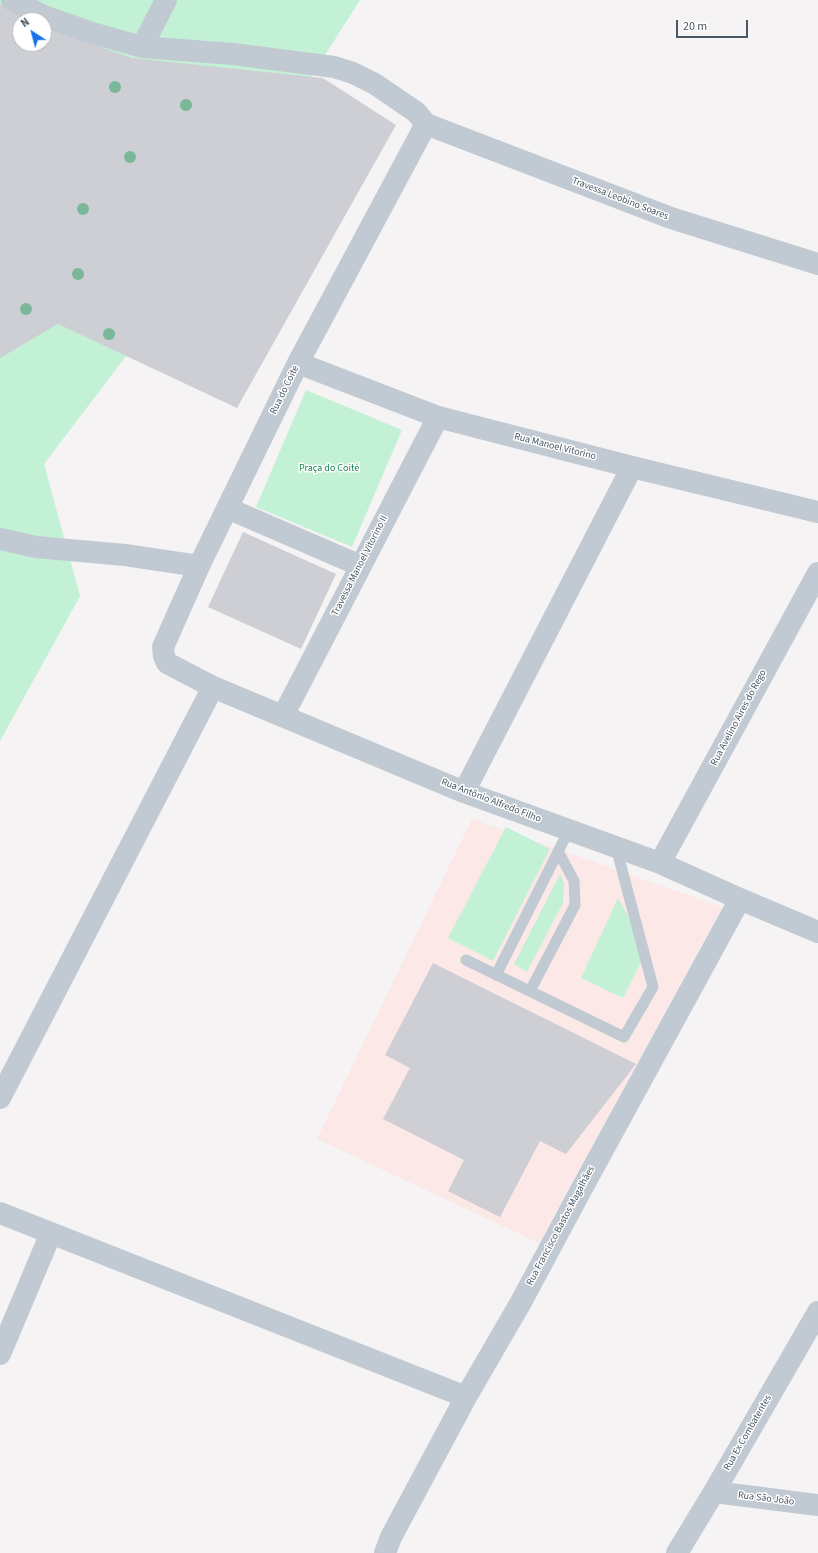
<!DOCTYPE html>
<html>
<head>
<meta charset="utf-8">
<style>
  body { margin:0 }
  #map { position:relative; width:818px; height:1553px; overflow:hidden; background:#f5f3f3; font-family:"Source Sans 3",sans-serif }
  canvas { display:block }
  .north { position:absolute; left:12px; top:12px; width:40px; height:40px; box-sizing:border-box; background:#fff; border:1px solid #b7bbc0; border-radius:50%; rotate:324deg; font-size:11px; font-weight:700; line-height:16px; text-align:center; color:#4a5661 }
  .north::after { content:''; display:block; margin:auto; width:14px; height:18px; background:#1a73e8; clip-path:polygon(50% 0,100% 100%,50% 72%,0 100%) }
  .scale { position:absolute; left:676px; top:20px; width:72px; height:18px; box-sizing:border-box; border:2px solid #4a5661; border-top:0; padding-left:5px; font-size:12px; line-height:14px; white-space:nowrap; color:#4a5661; -webkit-text-stroke:3px #fff; paint-order:stroke }
</style>
</head>
<body>
<div id="map">
<canvas width="818" height="1553"></canvas>
<div class="north">N</div>
<div class="scale">20 m</div>
</div>
<script>
const context = document.querySelector('canvas').getContext('2d');
context.lineJoin = 'round';
function fillPath(path, color) {
  context.fillStyle = color;
  context.fill(path, 'evenodd');
}
function stroke(path, color, width, dash) {
  context.strokeStyle = color;
  context.lineWidth = width;
  context.lineCap = dash ? 'butt' : 'round';
  context.setLineDash(dash || []);
  context.stroke(path);
}
function drawText(font, color, halo, rows, align = 'center') {
  context.font = font + ' "Source Sans 3",sans-serif';
  context.lineWidth = 3;
  context.setLineDash([]);
  context.textBaseline = 'middle';
  context.strokeStyle = halo;
  context.fillStyle = color;
  for (const [text, x, y, turn = 0] of rows) {
    context.save();
    context.translate(x, y);
    context.rotate((+turn || 0) * Math.PI / 180);
    context.textAlign = isNaN(turn) ? turn : align;
    if (halo) context.strokeText(text, 0, 0);
    context.fillText(text, 0, 0);
    context.restore();
  }
}
const medical = new Path2D(`
  M472,819L722,907L539,1243L317,1139Z`);
const green = new Path2D(`
  M0,0H360L174,293L44,464L80,596L0,741ZM20,20H44V44H20Z
  M306,390L402,430L352,547L256,507Z
  M506,827L550,849L493,961L448,938Z
  M560,874L564,883L563,903L527,972L514,964Z
  M618,898L647,951L623,998L581,978Z`);
const building = new Path2D(`
  M0,4L26,20H20V44H44V27L132,58L323,78L396,125L237,408L58,324L0,358Z
  M243,532L336,574L301,649L208,607Z
  M433,963L636,1064L566,1154L540,1141L500,1217L448,1191L464,1160L383,1119L410,1068L385,1055Z`);
const service = new Path2D(`
  M466,960L624,1037L653,987L616,847
  M496,975L569,830
  M530,991L575,905L574,881L558,851`);
const minor = new Path2D(`
  M12,0L46,17L89,32L142,47L233,54L334,67L353,73L375,84L416,112L426,124
  M142,47L166,0
  M426,124L298,363L199,566L163,647L164,656L167,663L213,687L464,792L660,863L740,899L818,932
  M426,124L671,218L818,264
  M298,363L438,417L632,467L818,512
  M227,508L361,566
  M0,539L36,547L125,555L199,566
  M283,716L438,417
  M464,792L632,467
  M660,863L818,573
  M0,1098L213,687
  M0,1213L466,1397
  M0,1354L51,1233
  M714,1492L818,1505
  M385,1553L391,1537L466,1397L521,1302L581,1190L740,899
  M677,1553L714,1492L818,1312`);
const trees = [
  [115,87],
  [186,105],
  [130,157],
  [83,209],
  [78,274],
  [26,309],
  [109,334]
];
const streetNames = [
  ["Travessa Leobino Soares",620,199,21],
  ["Rua do Coite",285,390,-64],
  ["Rua Manoel Vitorino",555,447,14],
  ["Travessa Manoel Vitorino II",360,566,-63],
  ["Rua Avelino Aires do Rego",739,718,-62],
  ["Rua Antônio Alfredo Filho",491,801,21],
  ["Rua Francisco Bastos Magalhães",561,1226,-62],
  ["Rua Ex Combatentes",748,1433,-60],
  ["Rua São João",766,1499,7]
];
const parkNames = [
  ["Praça do Coité",329,469]
];
fillPath(medical, '#fce8e6');
fillPath(green, '#c3f1d5');
fillPath(building, '#cdcfd5');
stroke(service, '#c1cad2', 11);
stroke(minor, '#c1cad2', 22);
context.fillStyle = '#7bb799';
for (const [x, y] of trees) {
  context.beginPath();
  context.arc(x, y, 6, 0, 2 * Math.PI);
  context.fill();
}
drawText('10px', '#4a5661', '#fff', streetNames);
drawText('10px', '#17864f', '#fff', parkNames);
</script>
</body>
</html>
